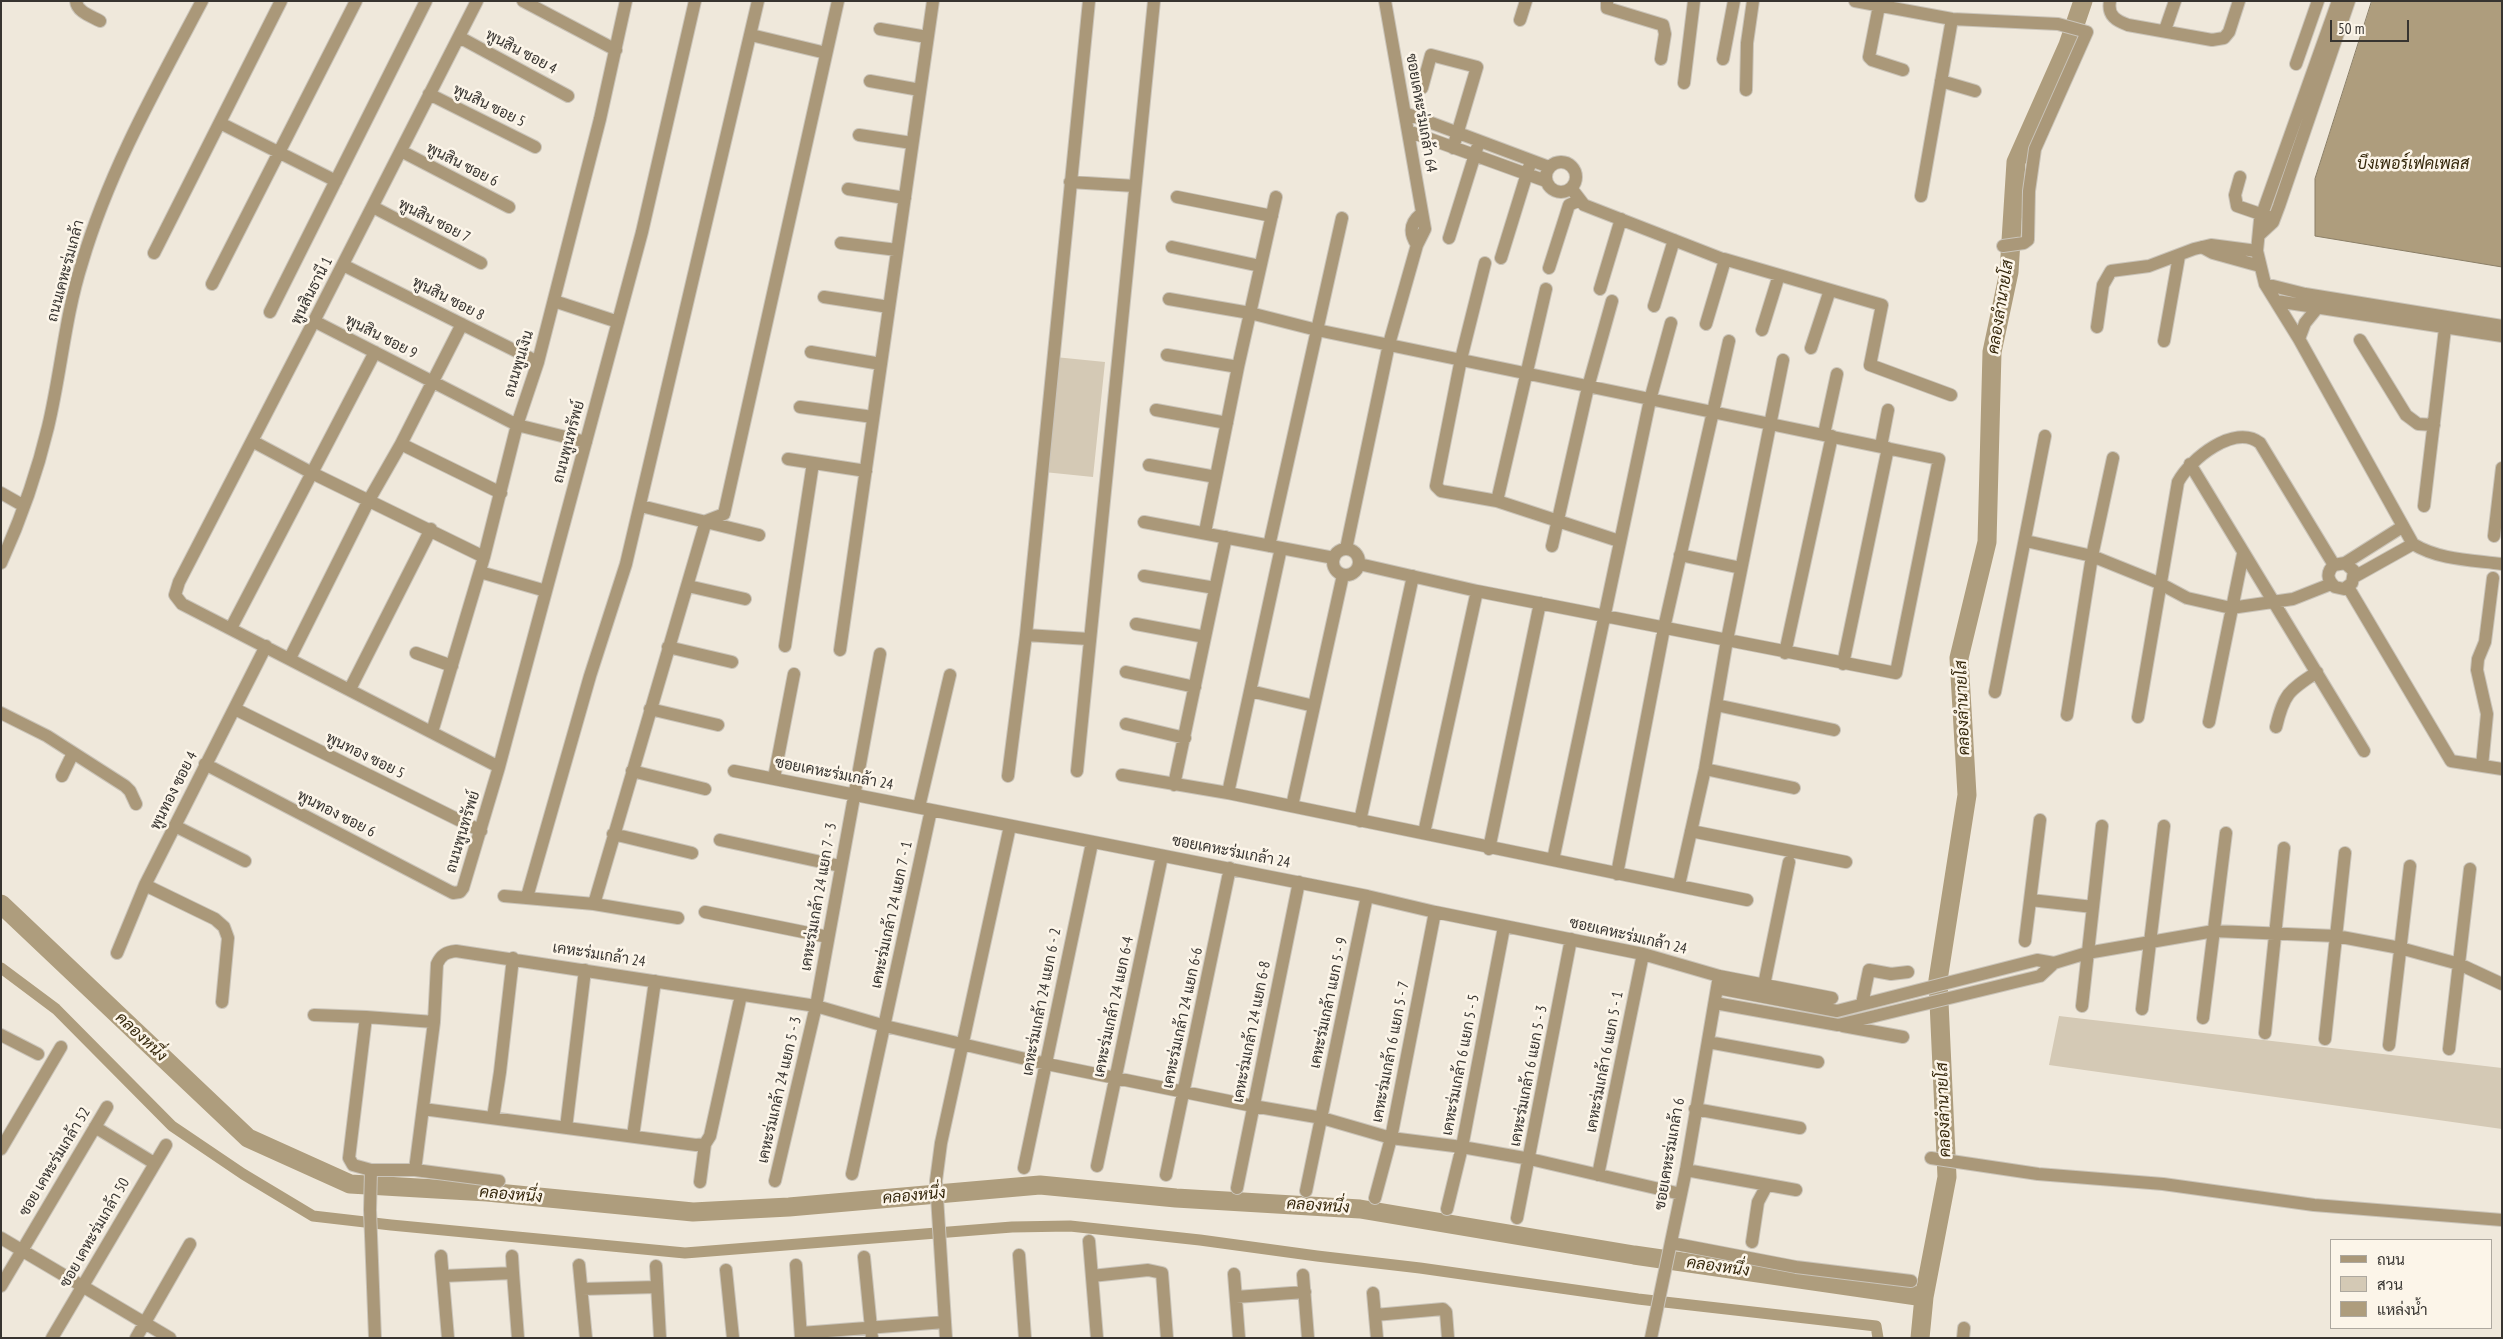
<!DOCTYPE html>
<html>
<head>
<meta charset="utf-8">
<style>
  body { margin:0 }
  #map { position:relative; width:2503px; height:1339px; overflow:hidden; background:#efe8db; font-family:"PT Sans Narrow",Sarabun,sans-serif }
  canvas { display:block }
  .frame { position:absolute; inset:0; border:2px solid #373430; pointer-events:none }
  .legend { position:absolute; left:2330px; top:1239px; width:162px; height:90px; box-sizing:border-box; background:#fcf5e9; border:1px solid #ada89f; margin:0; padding:6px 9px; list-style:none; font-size:15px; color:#373430 }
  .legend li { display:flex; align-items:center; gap:10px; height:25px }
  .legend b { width:25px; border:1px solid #ada89f }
  .scale { position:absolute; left:2330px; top:20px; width:79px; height:22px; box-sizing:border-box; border:2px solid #373430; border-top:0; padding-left:6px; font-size:15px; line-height:18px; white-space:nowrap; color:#373430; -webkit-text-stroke:4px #fcf5e9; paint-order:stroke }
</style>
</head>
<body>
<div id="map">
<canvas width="2503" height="1339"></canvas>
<div class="frame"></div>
<ul class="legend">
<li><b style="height:6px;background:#aa9879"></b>ถนน</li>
<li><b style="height:14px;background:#d4c9b5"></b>สวน</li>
<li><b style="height:14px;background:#ae9d7d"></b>แหล่งน้ำ</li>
</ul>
<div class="scale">50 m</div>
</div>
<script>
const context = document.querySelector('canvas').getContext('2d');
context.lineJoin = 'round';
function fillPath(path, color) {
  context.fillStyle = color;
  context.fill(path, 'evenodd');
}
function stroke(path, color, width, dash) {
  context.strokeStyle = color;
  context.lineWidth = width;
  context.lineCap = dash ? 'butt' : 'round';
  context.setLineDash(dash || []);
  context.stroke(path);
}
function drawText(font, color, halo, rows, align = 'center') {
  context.font = font + ' "PT Sans Narrow",Sarabun,sans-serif';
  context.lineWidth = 5;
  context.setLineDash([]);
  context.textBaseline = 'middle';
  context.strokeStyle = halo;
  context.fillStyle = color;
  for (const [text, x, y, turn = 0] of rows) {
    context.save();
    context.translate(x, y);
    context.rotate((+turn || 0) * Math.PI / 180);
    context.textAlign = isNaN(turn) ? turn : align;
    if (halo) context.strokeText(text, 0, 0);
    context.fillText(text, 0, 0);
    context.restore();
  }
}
const green = new Path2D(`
  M1055,357L1105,362L1093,477L1044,472Z
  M2059,1016L2502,1068V1129L2049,1065Z`);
const water = new Path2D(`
  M2372,1H2502V267L2315,236V179Z`);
const canal = new Path2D(`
  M1,968L56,1009L172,1126L243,1174L313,1216L391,1225L685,1253L1012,1227L1070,1226L1200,1240L1317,1256L1420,1268L1638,1299L1876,1326L1878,1338`);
const river = new Path2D(`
  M1,904L248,1138L350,1184L487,1192L693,1212L789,1207L1040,1185L1176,1198L1360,1209L1634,1255L1924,1297
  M1920,1338L1924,1297L1947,1177L1938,980L1967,795L1959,658L1987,542L1992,352L2009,272L2016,162L2068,45L2083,1`);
const minor = new Path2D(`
  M76,1C77,12 91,16 100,21
  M477,1L314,321L179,582L175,595L182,604L499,767
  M523,1L616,50
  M1607,1V8L1663,25L1665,34L1661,59
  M1855,1L1952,19L2058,24L2087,32L2035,149L2029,191L2028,240L2024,243L2003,246
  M2110,1C2107,16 2117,21 2128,25L2212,40L2224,38L2229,32L2239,1
  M2338,1L2260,220L2257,251L2265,284L2299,339L2413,544C2439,560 2472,560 2502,564
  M1879,6L1869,57L1872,60L1903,70
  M1520,20L1526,1
  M880,29L927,37
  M2165,30L2175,1
  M751,35L826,53
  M459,37L568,96
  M1723,59L1734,1
  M2296,64L2318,1
  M870,81L920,90
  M1941,81L1975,91
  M1684,83L1694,1
  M1422,88L1431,55L1477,67L1453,148
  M1746,90L1747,43L1753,1
  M429,94L535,147
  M1405,113L1549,167
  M220,123L336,181
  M1408,131L1546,181
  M859,135L912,143
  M401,151L509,207
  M1546 177a15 15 0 1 1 30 0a15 15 0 1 1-30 0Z
  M2240,177L2235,195L2237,206L2269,217
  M1070,182L1135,186
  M1571,188L1584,205L1725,260L1706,324
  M848,189L905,198
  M1921,196L1952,19
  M1177,197L1272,216
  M373,207L481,263
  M2259,235L2273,222L2279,206L2349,1
  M1449,238L1477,148
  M841,243L897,250
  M1417,245C1409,233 1410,223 1421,214
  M1172,247L1260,266
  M2202,247L2213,253L2260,266
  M154,253L281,1
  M1501,258L1529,167
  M1724,259L1882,305L1870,365L1951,395
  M1485,263L1461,359L1436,486L1441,491L1497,501L1619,541
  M343,265L538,362
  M1549,268L1569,205L1580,200
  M212,284L356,1
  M2265,284L2305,294L2502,326
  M1600,289L1621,219
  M824,297L889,307
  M1169,299L1250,313L1317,330L1939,459L1896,673L1477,591L1359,564
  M554,301L618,322
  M2276,301L2502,336
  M1654,306L1674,240
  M270,312L426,1
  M314,321L517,425L586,442
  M2097,327L2103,285L2111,271L2149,266L2194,249L2211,245L2257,251
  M1762,330L1779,275
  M2299,339L2305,323L2318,307
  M2360,340L2406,415L2418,424L2434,425
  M2164,341L2179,256
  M1811,348L1830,290
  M811,352L881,364
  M1167,355L1238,367
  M800,407L873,417
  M1156,410L1227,423
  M1824,434L1837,374
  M252,441L312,473L484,557
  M401,444L501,493
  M1881,446L1888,410
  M788,459L866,471
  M2190,464L2364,751
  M1149,465L1216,477
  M1,493L24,506
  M1497,501L1546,289
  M641,506L759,535
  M2424,506L2446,320
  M1144,522L1334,558
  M1205,532L1238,367L1276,197
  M2494,536L2502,468
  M2026,541L2092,556L2159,583L2187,598L2231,608L2293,599L2331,584
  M1269,546L1342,218
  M1552,546L1588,387L1612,301
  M1333 562a13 13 0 1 1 26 0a13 13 0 1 1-26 0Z
  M1346,549L1389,344L1417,245L1425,229L1385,1
  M1680,555L1741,568
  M1,563C21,519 37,473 48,427C61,373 65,316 82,263C109,171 157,86 202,1
  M2345,563L2354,571L2352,583L2344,589L2335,587C2327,580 2326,572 2334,565L2345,563L2402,527
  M480,572L546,591
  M1144,576L1215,588
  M2354,577L2413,544
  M688,586L745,599
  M2348,587L2451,761L2502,769
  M1136,624L1205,637
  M231,628L375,352
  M1026,635L1089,639
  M785,646L813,463
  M668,647L732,662
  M840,650L933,1
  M416,653L452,666
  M1785,653L1832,436
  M290,658L369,500L401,444L462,324
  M1843,664L1888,448
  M1126,672L1195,687
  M350,689L431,529
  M1250,691L1314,706
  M1995,692L2045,436
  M1716,705L1834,730
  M235,709L481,831
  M650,709L718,725
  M1,713L47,736L125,786L130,791L136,804
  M2067,715L2092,556L2113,458
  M2138,717L2178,482C2190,459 2235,423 2260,443L2334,565
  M2209,722L2243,554
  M1126,724L1185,738
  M2276,727C2284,694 2288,691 2317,672
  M432,732L484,557L517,425L538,362L600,119L626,1
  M205,764L453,893L460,892L463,888L499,767L642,232L695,1
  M2482,766L2487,714L2477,670L2478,659L2485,642L2493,578
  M1705,769L1794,788
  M632,771L705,789
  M734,771L1367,896L1435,912L1643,954L1719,976L1832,998
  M1077,771L1154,1
  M1122,775L1228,793L1747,900
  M62,776L73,753
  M1008,776L1026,635L1089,1
  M774,778L794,674
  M1174,785L1226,537
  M1228,793L1281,548
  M1292,806L1343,575
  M919,807L950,675
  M1360,821L1413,576
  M175,826L245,861
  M1691,831L1846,862
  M1424,833L1477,591
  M613,834L692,853
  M720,840L840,866
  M1489,849L1540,603
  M1553,860L1650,400L1671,323
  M1617,874L1664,628L1729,341
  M145,885L215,919L224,927L228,938L222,1002
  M1679,885L1705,769L1727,640L1783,360
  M504,896L594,904L678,918
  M527,897L590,676L626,564L758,1
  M2031,900L2093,907
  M594,904L706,521L724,514L838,1
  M705,912L828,937
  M2025,941L2040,820
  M117,953L145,885L266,646
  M1764,985L1789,862
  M1717,988L1837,1011L2037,960L2054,963
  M1715,1003L1838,1025L2040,976L2054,963L2087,953L2214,931L2336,936L2400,948L2459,964L2502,984
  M1862,1004L1869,970L1891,974L1908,972
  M2082,1006L2102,826
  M2142,1009L2164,826
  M314,1015L366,1017
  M2203,1018L2226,833
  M434,1022L366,1017L349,1158L353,1165L371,1170H415L499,1181
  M1843,1026L1903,1037
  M2265,1033L2284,848
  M1,1035L38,1054
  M2325,1039L2345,853
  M1708,1042L1818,1062
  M2389,1045L2410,866
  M2449,1049L2470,869
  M423,1109L696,1145L705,1144
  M1695,1109L1800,1128
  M493,1118L500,1072L513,958
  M95,1127L154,1163
  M566,1128L585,970
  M633,1136L655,981
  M705,1144L710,1136L741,995
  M1,1149L61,1047
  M1931,1158L2038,1174L2163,1184L2314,1205L2502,1220
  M1097,1166L1162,856
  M1024,1168L1092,843
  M371,1170L370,1210L375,1338
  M415,1170L434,1022L437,964C441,955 446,952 456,951L816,1006L885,1026L1047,1064L1253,1106L1322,1118L1391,1138L1462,1147L1530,1159L1681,1194
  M1686,1170L1796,1190
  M852,1174L931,810
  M1166,1175L1230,868
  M1598,1175L1643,954
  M775,1181L816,1006L880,654
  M700,1182L705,1144
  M1237,1188L1299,882
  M1306,1191L1367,896
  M1375,1198L1391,1138L1435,912
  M1447,1209L1462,1147L1504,927
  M1517,1218L1571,939
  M1,1238L170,1338
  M1089,1241L1097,1338
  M1752,1242L1758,1202L1767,1185
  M1671,1243L1796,1267L1911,1281
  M1019,1255L1025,1338
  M441,1256L448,1338
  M864,1257L872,1338
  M579,1265L586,1338
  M796,1265L801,1338
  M656,1266L660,1338
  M726,1270L733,1338
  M513,1273L518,1338
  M1234,1274L1239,1338
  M1303,1275L1308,1338
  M443,1276L513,1273L512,1256
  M1092,1276L1148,1270L1162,1273L1167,1338
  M1,1286L107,1107
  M582,1289L657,1287
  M1373,1293L1377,1338
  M1236,1297L1305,1292
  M1375,1315L1443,1309L1446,1312L1448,1338
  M801,1333L945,1322
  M52,1338L166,1145
  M136,1338L190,1244
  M946,1338L936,1181L941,1143L1010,826
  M1651,1338L1686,1170L1719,976
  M1963,1338L1964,1328`);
const streetNames = [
  ["พูนสิน ซอย 4",521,52,28],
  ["พูนสิน ซอย 5",489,106,26],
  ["ซอยเคหะร่มเกล้า 64",1421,113,80],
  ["พูนสิน ซอย 6",462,165,27],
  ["พูนสิน ซอย 7",434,221,27],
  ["ถนนเคหะร่มเกล้า",66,271,-75],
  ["พูนสินธานี 1",312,291,-63],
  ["พูนสิน ซอย 8",448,299,27],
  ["พูนสิน ซอย 9",381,337,27],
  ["ถนนพูนเงิน",519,364,-73],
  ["ถนนพูนทรัพย์",569,442,-75],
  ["พูนทอง ซอย 5",365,756,26],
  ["ซอยเคหะร่มเกล้า 24",834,774,11],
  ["พูนทอง ซอย 4",174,791,-63],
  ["พูนทอง ซอย 6",336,814,27],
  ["ถนนพูนทรัพย์",463,832,-73],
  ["ซอยเคหะร่มเกล้า 24",1231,852,11],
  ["เคหะร่มเกล้า 24 แยก 7 - 3",819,897,-80],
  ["เคหะร่มเกล้า 24 แยก 7 - 1",892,915,-78],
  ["ซอยเคหะร่มเกล้า 24",1628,936,13],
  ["เคหะร่มเกล้า 24",599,955,9],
  ["เคหะร่มเกล้า 24 แยก 6 - 2",1042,1002,-79],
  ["เคหะร่มเกล้า แยก 5 - 9",1329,1003,-78],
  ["เคหะร่มเกล้า 24 แยก 6-4",1114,1007,-78],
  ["เคหะร่มเกล้า 24 แยก 6-6",1183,1018,-78],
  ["เคหะร่มเกล้า 24 แยก 6-8",1252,1032,-79],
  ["เคหะร่มเกล้า 6 แยก 5 - 7",1391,1052,-79],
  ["เคหะร่มเกล้า 6 แยก 5 - 1",1605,1062,-79],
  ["เคหะร่มเกล้า 6 แยก 5 - 5",1461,1065,-79],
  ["เคหะร่มเกล้า 6 แยก 5 - 3",1529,1076,-79],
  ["เคหะร่มเกล้า 24 แยก 5 - 3",780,1090,-77],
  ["ซอยเคหะร่มเกล้า 6",1670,1154,-80],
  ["ซอย เคหะร่มเกล้า 52",55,1162,-59],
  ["ซอย เคหะร่มเกล้า 50",95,1233,-60]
];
const waterNames = [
  ["บึงเพอร์เฟคเพลส",2413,164],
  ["คลองลำนายโส",2001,307,-81],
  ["คลองลำนายโส",1963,708,-92],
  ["คลองหนึ่ง",141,1037,43],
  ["คลองลำนายโส",1944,1110,-92],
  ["คลองหนึ่ง",511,1195,5],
  ["คลองหนึ่ง",914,1196,-5],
  ["คลองหนึ่ง",1318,1206,4],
  ["คลองหนึ่ง",1718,1267,8]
];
fillPath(green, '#d4c9b5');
fillPath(water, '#ae9d7d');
stroke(water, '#8a7e66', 1);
stroke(canal, '#ae9d7d', 11);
stroke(river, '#ae9d7d', 19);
stroke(minor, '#cac4b9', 14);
stroke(minor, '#aa9879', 12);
drawText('15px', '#373430', '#fcf5e9', streetNames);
drawText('italic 16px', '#35270b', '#fcf5e9', waterNames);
</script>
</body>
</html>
